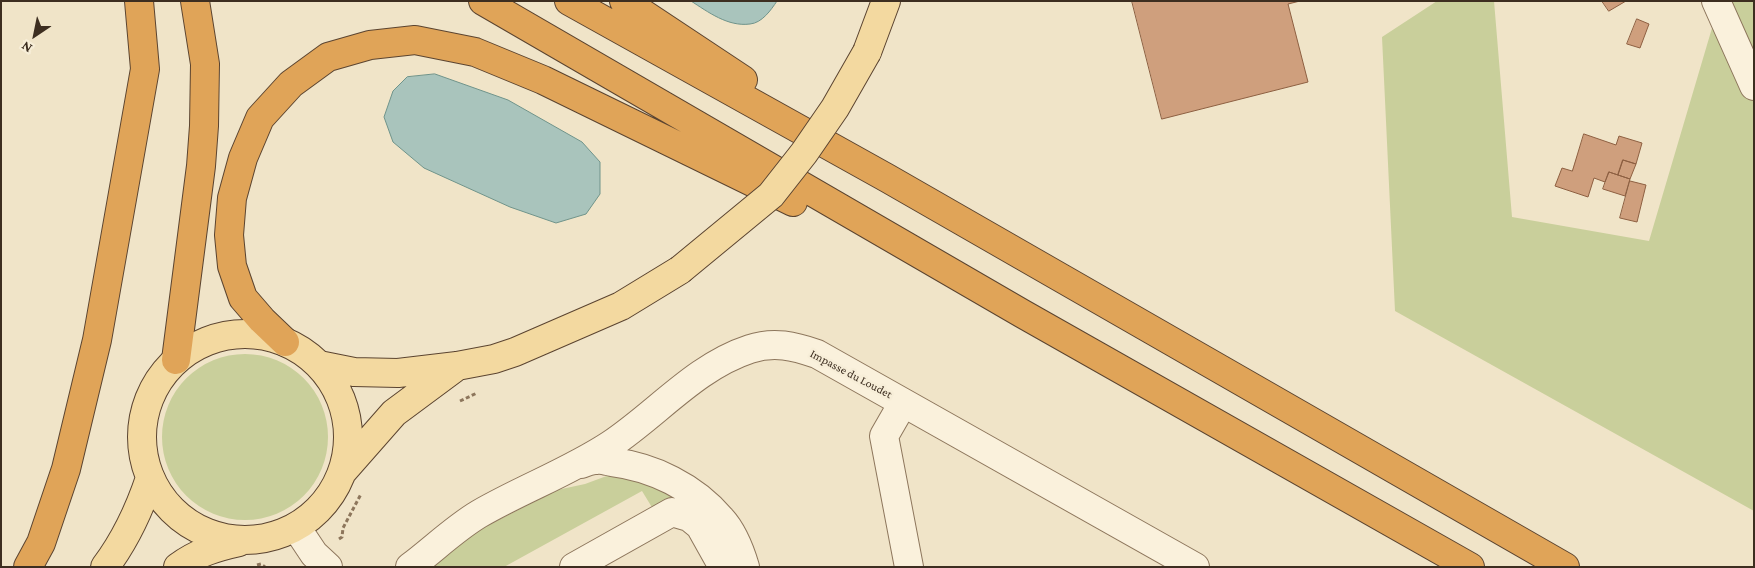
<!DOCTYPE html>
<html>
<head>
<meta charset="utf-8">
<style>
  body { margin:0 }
  #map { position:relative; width:1755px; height:568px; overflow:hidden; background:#f0e4c8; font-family:"Crimson Pro",serif }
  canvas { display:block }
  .frame { position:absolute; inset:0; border:2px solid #3d2e20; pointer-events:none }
  .north { position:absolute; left:10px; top:10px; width:50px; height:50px; -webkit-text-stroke:4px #f7eed8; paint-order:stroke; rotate:214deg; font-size:14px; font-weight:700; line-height:20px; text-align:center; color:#3d2e20 }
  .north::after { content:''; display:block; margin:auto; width:18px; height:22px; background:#3d2e20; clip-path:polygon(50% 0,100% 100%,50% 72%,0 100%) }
</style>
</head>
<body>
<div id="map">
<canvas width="1755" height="568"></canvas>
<div class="frame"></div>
<div class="north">N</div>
</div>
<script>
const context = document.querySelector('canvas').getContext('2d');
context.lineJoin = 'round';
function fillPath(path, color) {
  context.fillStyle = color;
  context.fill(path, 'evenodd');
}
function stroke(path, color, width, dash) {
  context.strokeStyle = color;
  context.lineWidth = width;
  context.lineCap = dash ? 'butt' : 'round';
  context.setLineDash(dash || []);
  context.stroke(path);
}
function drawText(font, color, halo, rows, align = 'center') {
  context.font = font + ' "Crimson Pro",serif';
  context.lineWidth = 5;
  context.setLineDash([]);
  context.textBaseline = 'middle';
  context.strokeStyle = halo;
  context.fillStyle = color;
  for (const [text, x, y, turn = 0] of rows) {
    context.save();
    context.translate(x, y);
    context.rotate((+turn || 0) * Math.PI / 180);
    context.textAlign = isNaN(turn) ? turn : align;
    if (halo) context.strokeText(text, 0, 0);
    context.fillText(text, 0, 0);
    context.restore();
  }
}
const green = new Path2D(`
  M1437,1H1494L1512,217L1649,241L1720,1H1754V511L1395,311L1382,37Z
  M162 437a83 83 0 1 1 166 0a83 83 0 1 1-166 0Z
  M628,472L687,498L653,509L642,491L504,567H433L473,533L557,490L585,484L612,474Z`);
const water = new Path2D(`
  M691,1H777C771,10 762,23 750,24C728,27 708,12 691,1Z
  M435,74L508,100L582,142L600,162V194L586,214L556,223L510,207L424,168L393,142L384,117L393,91L407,77Z`);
const building = new Path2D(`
  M1132,1H1300L1288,4L1308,82L1162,119Z
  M1602,1H1626L1609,11Z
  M1637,19L1649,24L1640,48L1627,44Z
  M1584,134L1616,145L1619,136L1642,143L1636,164L1623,160L1618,175L1609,172L1605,182L1594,178L1588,197L1555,186L1562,168L1572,171Z
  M1623,160L1636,164L1630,179L1618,175Z
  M1609,172L1630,179L1625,196L1603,189Z
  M1630,181L1646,185L1637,222L1620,218Z`);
const path = new Path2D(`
  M460,401L477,393
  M339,539L342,537L343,528L361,494
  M257,565L261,564L265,567`);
const minor = new Path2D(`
  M1716,1L1754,86
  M903,403L884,436L909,567
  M581,464C586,462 592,460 596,460C601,459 607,461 612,462C653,467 694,487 721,519C733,532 740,550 745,567
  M296,527L314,554L328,567
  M410,567C434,549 454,529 479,514C522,489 569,472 610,445C657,414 695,367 750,349C774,341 794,346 817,354L1195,567
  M574,567L672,512L689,517L700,526L723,567`);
const major = new Path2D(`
  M867,52L886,1
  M142 437a103 103 0 1 1 206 0a103 103 0 1 1-206 0Z
  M319,365L354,372L398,373L457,366L494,359L515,352L621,306L680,270
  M343,471L394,413L456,367
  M105,567C126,539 139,511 150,478
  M178,567C197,553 216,547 239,542`);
const highway = new Path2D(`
  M483,1L1023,314L1470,567
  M569,1L887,178L1565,567
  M624,1L743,80
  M285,342L262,320L243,298L232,266L229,235L232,198L243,158L260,118L291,84L328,57L370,45L415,40L475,52L543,80L793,202
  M176,360L201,166L204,126L205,64L195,1
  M28,567L41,543L66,469L97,340L145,69L139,1`);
const majorBridge = new Path2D(`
  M680,270L771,195L804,153L835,108L867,52`);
const streetNames = [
  ["Impasse du Loudet",851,374,28]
];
fillPath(green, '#c9cf9b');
fillPath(water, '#a9c4bc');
stroke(water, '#6f938a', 1);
fillPath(building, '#cf9f7d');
stroke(building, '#8d5f41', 1);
stroke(minor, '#8d765c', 30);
stroke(major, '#5b4430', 30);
stroke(highway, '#5b4430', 30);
stroke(path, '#8d765c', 3, [4, 2.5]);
stroke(minor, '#faf1dc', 28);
stroke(major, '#f3d9a0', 28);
stroke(highway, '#e0a458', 28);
stroke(majorBridge, '#5b4430', 30, []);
stroke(majorBridge, '#f3d9a0', 28);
drawText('12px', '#3d2e20', '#f7eed8', streetNames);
</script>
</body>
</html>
